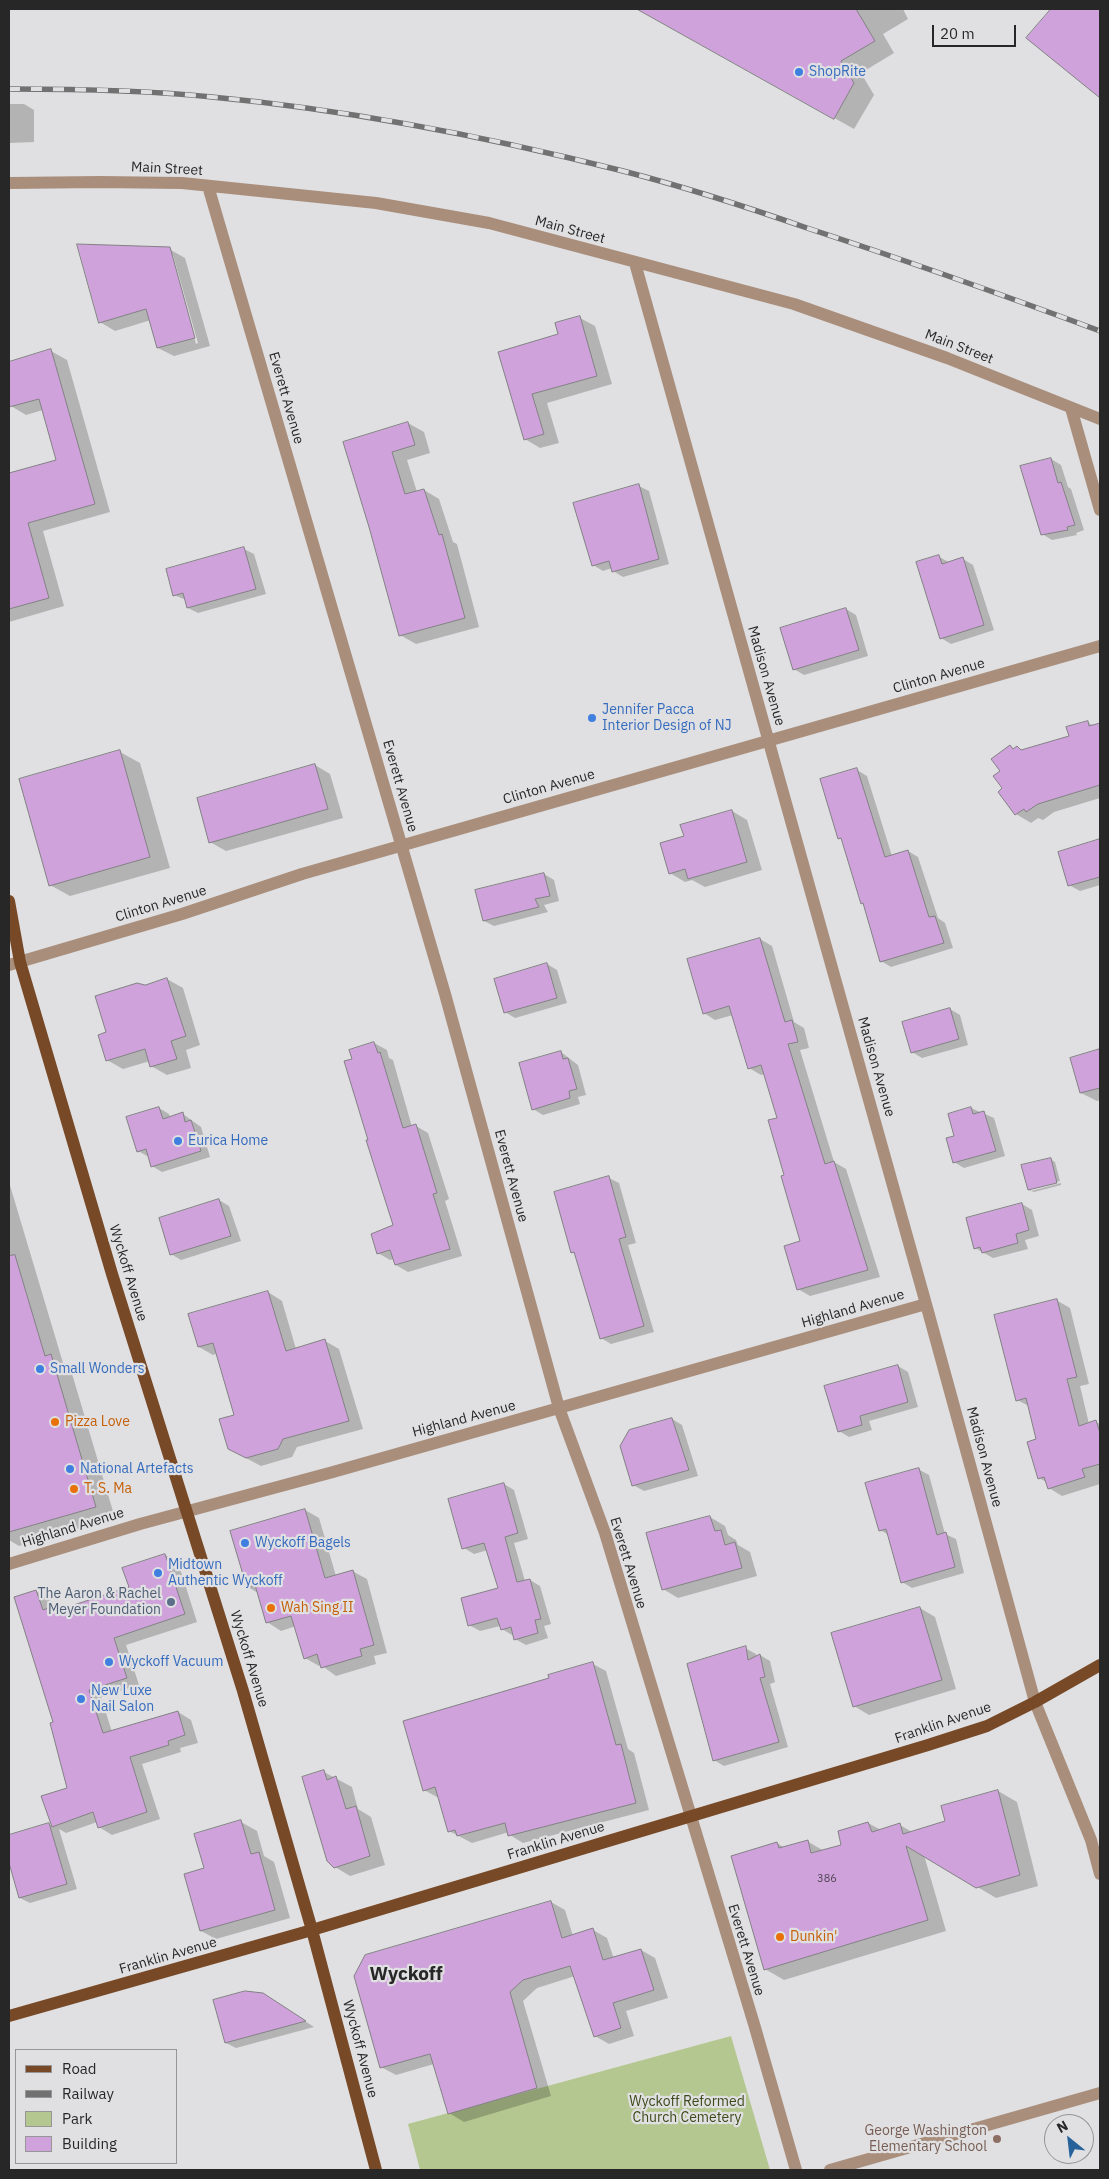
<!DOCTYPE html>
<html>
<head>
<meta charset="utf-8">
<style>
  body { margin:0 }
  #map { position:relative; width:1109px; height:2179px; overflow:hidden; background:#e0e0e2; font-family:"IBM Plex Sans",sans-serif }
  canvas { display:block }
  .frame { position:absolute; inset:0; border:10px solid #272727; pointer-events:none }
  .legend { position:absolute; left:15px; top:2049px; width:162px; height:115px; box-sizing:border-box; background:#e0e0e2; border:1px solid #969697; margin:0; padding:6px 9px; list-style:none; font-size:15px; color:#272727 }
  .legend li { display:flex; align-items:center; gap:10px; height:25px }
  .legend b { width:25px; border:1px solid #969697 }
  .north { position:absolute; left:1044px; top:2114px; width:50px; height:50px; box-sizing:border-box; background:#e0e0e2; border:1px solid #969697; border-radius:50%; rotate:331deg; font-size:14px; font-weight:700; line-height:20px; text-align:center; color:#272727 }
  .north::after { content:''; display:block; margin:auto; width:18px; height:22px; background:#27639a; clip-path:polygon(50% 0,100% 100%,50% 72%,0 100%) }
  .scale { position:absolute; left:932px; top:25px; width:84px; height:22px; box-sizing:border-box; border:2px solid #272727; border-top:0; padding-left:6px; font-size:15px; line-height:18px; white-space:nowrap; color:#272727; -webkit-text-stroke:4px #e0e0e2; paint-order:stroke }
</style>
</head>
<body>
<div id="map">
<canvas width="1109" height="2179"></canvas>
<div class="frame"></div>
<ul class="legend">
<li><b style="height:6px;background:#784927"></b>Road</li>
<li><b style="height:6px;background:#717172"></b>Railway</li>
<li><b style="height:14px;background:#b4c790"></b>Park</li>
<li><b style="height:14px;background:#cfa2dc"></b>Building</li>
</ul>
<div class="north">N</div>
<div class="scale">20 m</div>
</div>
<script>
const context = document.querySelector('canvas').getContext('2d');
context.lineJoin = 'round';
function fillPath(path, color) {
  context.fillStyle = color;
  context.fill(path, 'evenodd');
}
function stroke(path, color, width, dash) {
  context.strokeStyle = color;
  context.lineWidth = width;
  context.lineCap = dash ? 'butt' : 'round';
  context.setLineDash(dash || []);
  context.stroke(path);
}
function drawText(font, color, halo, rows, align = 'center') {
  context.font = font + ' "IBM Plex Sans",sans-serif';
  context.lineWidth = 4.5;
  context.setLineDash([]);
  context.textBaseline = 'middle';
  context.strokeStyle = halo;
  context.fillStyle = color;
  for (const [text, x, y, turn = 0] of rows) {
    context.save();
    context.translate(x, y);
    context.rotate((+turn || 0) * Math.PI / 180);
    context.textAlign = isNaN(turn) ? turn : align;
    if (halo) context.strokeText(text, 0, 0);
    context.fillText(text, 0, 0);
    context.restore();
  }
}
const green = new Path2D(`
  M731,2036L770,2170H420L408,2124Z`);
const shadow = new Path2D(`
  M639,9H903L908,19L883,34L894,53L861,73L874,95L854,129Z
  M1052,9H1100V96L1028,38Z
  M9,104H24L34,110V142L9,143Z
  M169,249L185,258L210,346L174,356L158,348L151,320L115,331L100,322ZM171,255H173L198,343L196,344Z
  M580,318L595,326L612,384L547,403L559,443L540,448L525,439L500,352L559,335Z
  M51,351L67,360L110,512L43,531L64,606L9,622V475L58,460L43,410L26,415L11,406L9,399V363Z
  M408,423L424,432L430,453L407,460L417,492L424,490L439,499L453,542L457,544L479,627L416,644L400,635L371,527L345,443Z
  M1051,459L1061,465L1068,487L1071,489L1084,530L1076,533L1077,535L1052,540L1042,534Z
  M639,486L649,491L669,564L623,577L613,571L612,568L603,571L593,565Z
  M244,549L254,554L266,594L198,613L188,608L186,600L174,595Z
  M939,557L949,562L963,559L973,565L994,630L951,644L941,638Z
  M846,609L856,615L868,656L804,675L794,669Z
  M1087,722L1094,726L1100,724V798L1054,812L1043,820L1038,818L1031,823L1016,814L1004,788L1001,772L1010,747L1023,751L1070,737Z
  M120,752L140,763L170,868L70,896L50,885Z
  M315,765L330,774L343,818L226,851L210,842Z
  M857,770L867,776L892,856L908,851L918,857L938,918L945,923L953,948L891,967L881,961L843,840L839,838Z
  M732,811L747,820L762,870L705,887L692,880L685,882L670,873L685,837Z
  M1100,841V885L1080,891L1069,885L1060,853Z
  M544,874L554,880L559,901L544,905L548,912L494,926L484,921Z
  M760,939L772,946L794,1022L804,1028L809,1048L800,1050L834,1162L846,1169L880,1277L810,1296L798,1289L801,1242L786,1176L778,1119L765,1074L761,1075L749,1068L733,1015L715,1020L704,1013Z
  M547,964L557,970L567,1003L515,1018L505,1012Z
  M167,979L183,988L200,1045L186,1050L191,1068L167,1075L151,1066L150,1061L123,1069L107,1060L108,1033L145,986Z
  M950,1009L960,1015L968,1045L922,1058L912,1052Z
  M374,1043L387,1050L389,1058L393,1060L412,1127L416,1126L428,1133L449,1199L445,1201L462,1256L408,1272L396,1265L394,1259L390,1260L378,1253L385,1228L394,1225L369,1140L353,1060Z
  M1100,1051V1100L1097,1101L1081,1093L1072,1059Z
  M561,1052L578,1065L586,1095L578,1097L580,1104L543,1115L533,1109Z
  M159,1108L169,1114L170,1118L183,1114L201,1127L210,1157L162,1172L152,1166L149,1157L138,1151Z
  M971,1108L994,1118L1005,1156L964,1168L954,1162L956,1137Z
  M1050,1159L1055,1162L1060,1181L1031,1188V1191L1029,1190Z
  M609,1178L619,1183L636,1243L628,1245L654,1332L611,1344L601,1338L576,1255L572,1252Z
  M9,1182L63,1363L70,1367L115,1518L19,1546L9,1540Z
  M1061,1183V1185L1034,1192L1031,1191Z
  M219,1200L229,1206L241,1241L181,1260L171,1254Z
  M1022,1204L1032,1210L1039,1236L1025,1240L1028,1249L993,1258L975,1248Z
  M268,1292L282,1301L296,1349L325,1341L339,1349L363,1429L297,1447L292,1457L261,1466L244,1457L236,1416L218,1353L213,1355L199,1347Z
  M1056,1300L1070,1308L1089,1384L1080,1386L1089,1424L1096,1422L1100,1424V1484L1062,1496L1049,1488L1048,1483L1039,1478L1037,1440L1029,1406L1017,1400Z
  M898,1366L908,1372L918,1407L869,1421L872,1430L849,1437L839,1431Z
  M672,1419L682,1425L698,1476L644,1491L633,1485Z
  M918,1469L929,1475L945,1534L956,1539L964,1573L912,1588L902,1582L889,1535L880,1530Z
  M504,1484L514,1490L528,1539L514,1543L525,1581L530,1580L540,1586L551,1624L544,1626L548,1638L526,1645L515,1639L514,1635H512L502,1629L500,1626L480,1631L469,1625L499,1589L488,1550L474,1554L464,1548Z
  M305,1510L319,1518L336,1576L352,1571L367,1579L387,1653L374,1656L376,1664L336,1676L321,1665L319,1666L305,1658L296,1626L281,1631L267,1622L258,1593L248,1587Z
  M710,1517L725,1526L728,1535L736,1540L738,1545L750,1552L757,1576L678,1598L663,1589Z
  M165,1555L178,1562L197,1622L126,1645L139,1685L101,1697L112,1732L178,1712L191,1720L198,1743L180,1748L181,1752L142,1764L160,1819L112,1835L99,1827L97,1822L66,1833L59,1829L77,1889L30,1903L20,1898L9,1859V1837L49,1824L54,1827L43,1797L69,1789L54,1723L36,1591L49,1599L52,1608L56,1607L62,1610L130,1588Z
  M920,1608L935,1617L956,1689L869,1715L854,1706Z
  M745,1648L756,1654V1657L760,1655L770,1661L775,1682L770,1684L788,1747L724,1766L714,1760Z
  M593,1664L606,1671L628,1749L634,1753L649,1810L523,1843L510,1835L509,1832L472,1843L449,1831L439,1797H437L424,1790L550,1679Z
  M324,1772L352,1787L358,1809L371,1817L385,1865L350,1876L335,1867Z
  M998,1791L1017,1802L1038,1886L996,1898L924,1855L946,1931L784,1980L765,1969L777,1843L785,1848L807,1841L824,1851L843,1846L868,1823L881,1830L900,1825L912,1832L946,1822Z
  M241,1822L257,1831L264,1856L274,1862L290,1918L216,1939L201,1931L206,1869Z
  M551,1902L565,1910L573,1936L593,1930L607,1938L614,1959L641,1950L655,1958L668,1998L626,2011L634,2036L609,2044L595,2036L575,1976L537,1988L523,2001L551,2096L464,2122L449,2113L434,2064L396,2075L381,2067Z
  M273,2000L314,2027L236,2048L226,2043Z`);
const building = new Path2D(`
  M637,9H856L875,41L841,61L854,83L834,119Z
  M1051,9H1100V98L1026,38Z
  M77,244L170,247L195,338L157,348L146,309L99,323Z
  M580,316L597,376L532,394L544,434L524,440L498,352L558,334L555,323Z
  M51,349L95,504L28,523L49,598L9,609V473L56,460L39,399L9,407V362Z
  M408,422L415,445L392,452L405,494L424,489L439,535L442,534L465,618L399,636L369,527L343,442Z
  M1051,458L1058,483L1061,482L1075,525L1067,527L1068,530L1041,535L1020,466Z
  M639,484L659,559L612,572L609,561L592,566L573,503Z
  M244,547L256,589L187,608L183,593L173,596L166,569Z
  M939,555L942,564L963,557L984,625L940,639L916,562Z
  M846,608L859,650L793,670L780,628Z
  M1088,721L1089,726L1100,723V785L1038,804L1026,812L1024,809L1015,815L998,792L1002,788L993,776L1000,771L991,759L1010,745L1013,749L1017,746L1021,750L1069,736L1066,727Z
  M120,750L150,857L49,886L19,779Z
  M315,764L328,809L209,843L197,798Z
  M857,768L885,857L908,850L929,917L935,916L944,943L880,962L863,903L861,904L841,838L838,839L820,779Z
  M732,810L747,862L688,879L685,869L669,874L660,843L684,836L680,825Z
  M1100,839V877L1068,886L1058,852Z
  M544,873L550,896L535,899L539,907L483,921L475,890Z
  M760,938L785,1022L792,1020L798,1042L788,1044L825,1164L834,1161L868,1270L797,1290L784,1246L800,1241L781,1176L784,1175L768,1120L777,1118L761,1065L748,1069L729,1006L703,1014L687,959Z
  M547,963L557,998L504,1013L494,979Z
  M167,978L186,1036L171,1041L177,1059L150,1067L145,1049L106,1061L98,1035L106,1032L95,996L137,983L145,985Z
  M950,1008L959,1039L911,1053L902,1022Z
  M374,1042L378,1053L380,1052L403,1128L416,1124L437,1193L433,1194L450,1249L395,1265L390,1250L377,1254L371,1234L393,1225L366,1140H368L344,1061L352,1059L349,1050Z
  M1100,1049V1088L1080,1093L1070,1058Z
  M561,1051L563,1059L568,1058L577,1089L569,1091L570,1098L532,1110L519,1063Z
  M159,1107L163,1119L183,1112L185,1122L191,1120L201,1151L151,1167L146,1149L137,1152L126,1117Z
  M971,1107L973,1114L984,1111L996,1151L953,1163L946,1138L954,1136L948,1114Z
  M1051,1158L1057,1183L1028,1190L1021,1165Z
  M609,1176L626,1237L619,1239L644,1326L600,1339L574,1252L571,1253L554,1192Z
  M219,1199L231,1236L170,1255L159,1218Z
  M1022,1203L1029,1230L1016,1234L1018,1243L982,1253L980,1247L974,1249L966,1218Z
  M15,1255L45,1356L51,1354L96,1507L9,1532V1256Z
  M268,1291L286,1351L325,1339L349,1421L283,1439L278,1449L246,1458L228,1449L219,1419L234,1415L213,1343L198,1347L188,1314Z
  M1057,1299L1077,1377L1067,1379L1079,1426L1096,1420L1100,1433V1464L1082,1469L1085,1477L1048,1489L1044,1477L1038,1479L1027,1442L1036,1439L1026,1398L1016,1401L994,1315Z
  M898,1365L908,1402L860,1416L862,1425L838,1432L824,1386Z
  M672,1418L689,1470L632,1486L620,1446L629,1430Z
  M919,1468L937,1535L946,1532L955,1567L901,1583L886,1529L879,1531L865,1483Z
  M504,1483L518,1533L505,1537L517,1582L530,1579L541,1619L535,1620L538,1633L514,1640L511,1627L501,1630L497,1618L468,1626L461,1598L498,1588L484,1543L462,1549L448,1499Z
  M305,1509L325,1578L353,1570L374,1645L360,1649L362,1656L321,1668L317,1654L304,1659L291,1616L266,1623L255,1585L247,1588L230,1531Z
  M710,1516L715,1531L721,1530L725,1545L735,1542L742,1568L662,1590L646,1533Z
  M165,1554L185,1614L114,1638L127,1678L89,1690L103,1733L178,1711L185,1735L168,1741L169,1745L130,1757L147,1812L98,1828L93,1812L52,1827L41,1796L67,1788L50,1723L53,1722L14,1597L36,1590L43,1610L56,1605L58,1610L129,1587L122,1568Z
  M920,1607L942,1680L853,1707L831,1633Z
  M746,1646L748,1660L760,1654L765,1677L760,1678L779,1742L713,1761L687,1664Z
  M593,1662L616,1745L621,1744L636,1803L508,1836L505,1823L457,1836L455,1830L448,1832L435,1787L423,1791L403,1721L549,1678L548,1675Z
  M324,1770L327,1780L336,1776L346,1809L356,1806L370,1856L334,1868L327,1861L302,1777Z
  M998,1790L1020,1875L976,1888L906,1846L928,1920L764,1970L731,1856L777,1842L779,1848L808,1840L811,1853L841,1845L838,1831L868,1822L872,1832L900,1823L903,1834L945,1821L941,1806Z
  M241,1820L251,1854L259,1852L275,1910L200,1931L184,1874L204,1868L194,1834Z
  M49,1823L67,1884L19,1898L9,1863V1835Z
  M551,1901L562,1938L593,1928L603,1960L641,1949L654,1990L613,2003L621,2028L594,2037L570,1966L523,1980L510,1992L537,2088L448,2114L430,2054L380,2068L354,1976L365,1955Z
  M245,1991L263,1993L306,2021L225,2043L213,2000Z`);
const minor = new Path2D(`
  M9,183L100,182L182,183L376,203L489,223L794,304L947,358L1100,419
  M208,186L445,994L559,1408L605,1533L754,2024L796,2170
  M635,263L926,1304L1035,1702L1091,1840L1100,1874
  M1071,408L1100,510
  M9,965L182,914L302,874L1100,646
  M9,1564L140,1524L333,1472L926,1304
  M830,2170L1100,2093`);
const major = new Path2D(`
  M9,901L20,962L112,1274L243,1691L312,1930L376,2170
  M9,2016L312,1930L928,1745L987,1726L1035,1702L1100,1665`);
const rail = new Path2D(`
  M9,89C76,89 145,90 212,97C351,110 488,137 623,171C685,187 747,207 807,228C905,260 1003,295 1100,331`);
const markers = [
  [799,72,5,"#3f7fe0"],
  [592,718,5,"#3f7fe0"],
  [178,1141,5,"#3f7fe0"],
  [40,1369,5,"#3f7fe0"],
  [55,1422,5,"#e8710a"],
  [70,1469,5,"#3f7fe0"],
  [74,1489,5,"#e8710a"],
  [245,1543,5,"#3f7fe0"],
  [158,1573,5,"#3f7fe0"],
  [171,1602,5,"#5c6f8a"],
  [271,1608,5,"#e8710a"],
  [109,1662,5,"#3f7fe0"],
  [81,1699,5,"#3f7fe0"],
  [780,1937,5,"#e8710a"],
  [997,2139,5,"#8d6e63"]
];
const numberNames = [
  ["386",827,1879]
];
const shopNames = [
  ["ShopRite",809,72],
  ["Jennifer Pacca",602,710],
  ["Interior Design of NJ",602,726],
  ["Eurica Home",188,1141],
  ["Small Wonders",50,1369],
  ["National Artefacts",80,1469],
  ["Wyckoff Bagels",255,1543],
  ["Midtown",168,1565],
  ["Authentic Wyckoff",168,1581],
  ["Wyckoff Vacuum",119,1662],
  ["New Luxe",91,1691],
  ["Nail Salon",91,1707]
];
const streetNames = [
  ["Main Street",167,169,3],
  ["Main Street",570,230,15],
  ["Main Street",959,347,21],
  ["Everett Avenue",286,398,74],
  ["Madison Avenue",766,676,74],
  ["Clinton Avenue",939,676,-16],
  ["Everett Avenue",400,786,74],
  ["Clinton Avenue",549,787,-16],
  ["Clinton Avenue",161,904,-17],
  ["Madison Avenue",876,1067,74],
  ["Everett Avenue",511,1176,75],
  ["Wyckoff Avenue",128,1273,73],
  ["Highland Avenue",853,1309,-16],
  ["Highland Avenue",464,1419,-15],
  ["Madison Avenue",984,1457,75],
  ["Highland Avenue",73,1528,-17],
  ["Everett Avenue",628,1563,73],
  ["Wyckoff Avenue",249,1659,73],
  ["Franklin Avenue",943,1723,-19],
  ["Franklin Avenue",556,1841,-17],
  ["Everett Avenue",746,1950,73],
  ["Franklin Avenue",168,1956,-16],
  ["Wyckoff Avenue",360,2049,75]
];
const foodNames = [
  ["Pizza Love",65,1422],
  ["T. S. Ma",84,1489],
  ["Wah Sing II",281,1608],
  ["Dunkin'",790,1937]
];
const serviceNames = [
  ["The Aaron & Rachel",161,1594],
  ["Meyer Foundation",161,1610]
];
const parkNames = [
  ["Wyckoff Reformed",687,2102],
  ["Church Cemetery",687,2118]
];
const educationNames = [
  ["George Washington",987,2131],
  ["Elementary School",987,2147]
];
const districtNames = [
  ["Wyckoff",406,1975]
];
fillPath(green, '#b4c790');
fillPath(shadow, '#0003');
fillPath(building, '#cfa2dc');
stroke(building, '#828183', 1);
stroke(minor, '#a98e7c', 12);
stroke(major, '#784927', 12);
stroke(rail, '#717172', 5.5);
stroke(rail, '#e0e0e2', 4, [11]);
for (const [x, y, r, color] of markers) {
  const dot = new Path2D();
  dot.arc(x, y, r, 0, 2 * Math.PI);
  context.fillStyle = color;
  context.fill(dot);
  stroke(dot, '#e0e0e2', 2);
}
drawText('11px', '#514654', null, numberNames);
drawText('14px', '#366cbe', '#e0e0e2', shopNames, 'left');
drawText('14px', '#272727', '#e0e0e2', streetNames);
drawText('14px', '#c56008', '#e0e0e2', foodNames, 'left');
drawText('14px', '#4e5e75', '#e0e0e2', serviceNames, 'right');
drawText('14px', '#3c4a19', '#e0e0e2', parkNames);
drawText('14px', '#785e54', '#e0e0e2', educationNames, 'right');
drawText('bold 19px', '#272727', '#e0e0e2', districtNames);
</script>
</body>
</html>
